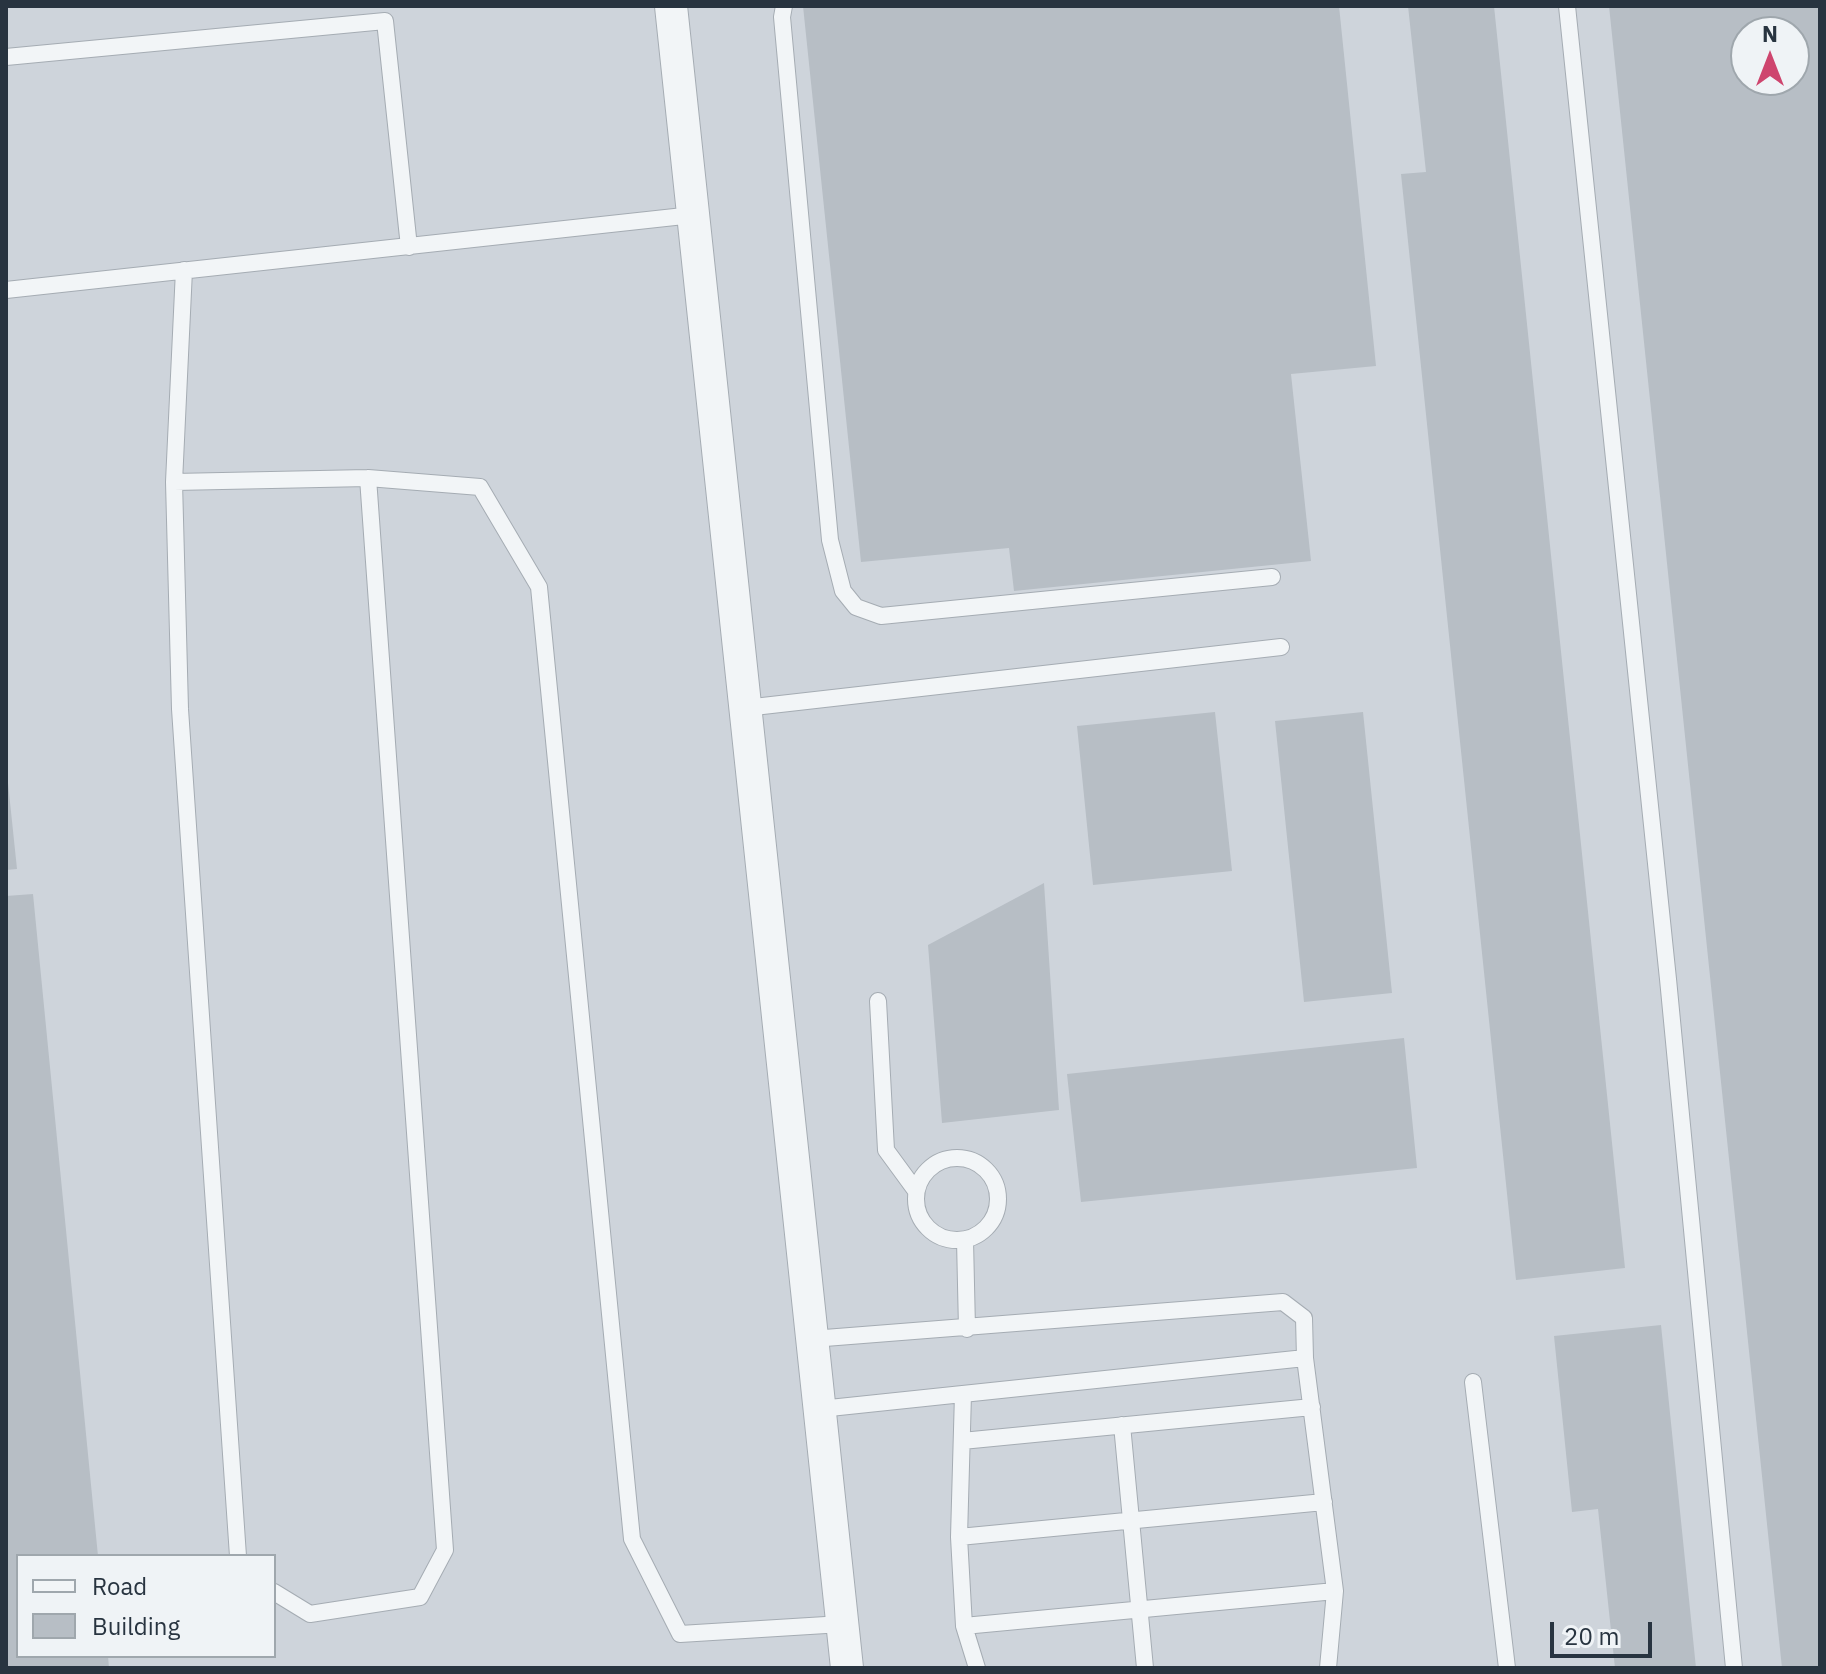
<!DOCTYPE html>
<html>
<head>
<meta charset="utf-8">
<style>
  body { margin:0 }
  #map { position:relative; width:1826px; height:1674px; overflow:hidden; background:#e0e5e9; font-family:"IBM Plex Sans",sans-serif }
  canvas { display:block }
  .frame { position:absolute; inset:0; border:8px solid #283440; pointer-events:none }
  .legend { position:absolute; left:16px; top:1554px; width:260px; height:104px; box-sizing:border-box; background:#eff3f6; border:2px solid #9fa7ad; margin:0; padding:10px 14px; list-style:none; font-size:24px; color:#283440 }
  .legend li { display:flex; align-items:center; gap:16px; height:40px }
  .legend b { width:40px; border:2px solid #9fa7ad }
  .north { position:absolute; left:1730px; top:16px; width:80px; height:80px; box-sizing:border-box; background:#eff3f6; border:2px solid #9fa7ad; border-radius:50%; rotate:0deg; font-size:22px; font-weight:700; line-height:32px; text-align:center; color:#283440 }
  .north::after { content:''; display:block; margin:auto; width:28px; height:36px; background:#ce456e; clip-path:polygon(50% 0,100% 100%,50% 72%,0 100%) }
  .scale { position:absolute; left:1550px; top:1622px; width:102px; height:36px; box-sizing:border-box; border:4px solid #283440; border-top:0; padding-left:10px; font-size:24px; line-height:28px; white-space:nowrap; color:#283440; -webkit-text-stroke:6px #eff3f6; paint-order:stroke }
</style>
</head>
<body>
<div id="map">
<canvas width="1826" height="1674"></canvas>
<div class="frame"></div>
<ul class="legend">
<li><b style="height:10px;background:#f2f5f7"></b>Road</li>
<li><b style="height:22px;background:#b7bec5"></b>Building</li>
</ul>
<div class="north">N</div>
<div class="scale">20 m</div>
</div>
<script>
const context = document.querySelector('canvas').getContext('2d');
context.lineJoin = 'round';
function fillPath(path, color) {
  context.fillStyle = color;
  context.fill(path, 'evenodd');
}
function stroke(path, color, width, dash) {
  context.strokeStyle = color;
  context.lineWidth = width;
  context.lineCap = dash ? 'butt' : 'round';
  context.setLineDash(dash || []);
  context.stroke(path);
}
const built = new Path2D(`
  M6,6H1820V1668H6ZM1746,32H1794V80H1746ZM18,1556H274V1656H18Z`);
const building = new Path2D(`
  M803,6H1339L1376,366L1291,374L1311,561L1014,591L1009,548L861,562Z
  M1408,6H1494L1625,1268L1516,1280L1401,174L1426,172Z
  M1609,6H1820V1668H1782ZM1746,32H1794V80H1746Z
  M1215,712L1232,871L1093,885L1077,726Z
  M1363,712L1392,993L1304,1002L1275,721Z
  M6,783H8L17,869L6,870Z
  M1044,883L1059,1110L942,1123L928,945Z
  M33,894L98,1556H18V1656H108L109,1668H6V896Z
  M1404,1038L1417,1168L1081,1202L1067,1074Z
  M1661,1325L1696,1668H1615L1598,1509L1572,1512L1554,1336Z`);
const service = new Path2D(`
  M784,6L782,17L830,540L843,591L856,607L881,616L1272,577
  M1567,6L1668,979L1734,1668
  M6,57L385,21L409,247
  M184,270L174,482L180,709L238,1556
  M6,290L693,215
  M174,482L368,478L480,487L539,587L632,1539L680,1634L842,1624
  M745,708L1281,647
  M878,1001L886,1150L916,1191
  M916 1199a41 41 0 1 1 82 0a41 41 0 1 1-82 0Z
  M965,1240L967,1329
  M812,1339L1283,1302L1304,1318L1305,1358L1335,1591L1328,1668
  M1473,1382L1507,1668
  M963,1394L959,1537L964,1626L977,1668
  M820,1409L1305,1358
  M1122,1425L1145,1668
  M962,1441L1312,1407
  M959,1537L1324,1502
  M274,1592L310,1614L420,1597L445,1550L368,478
  M964,1626L1335,1591`);
const minor = new Path2D(`
  M671,6L847,1668`);
fillPath(built, '#ced4db');
fillPath(building, '#b7bec5');
stroke(service, '#a5acb3', 18);
stroke(minor, '#a5acb3', 34);
stroke(service, '#f2f5f7', 16);
stroke(minor, '#f2f5f7', 32);
</script>
</body>
</html>
